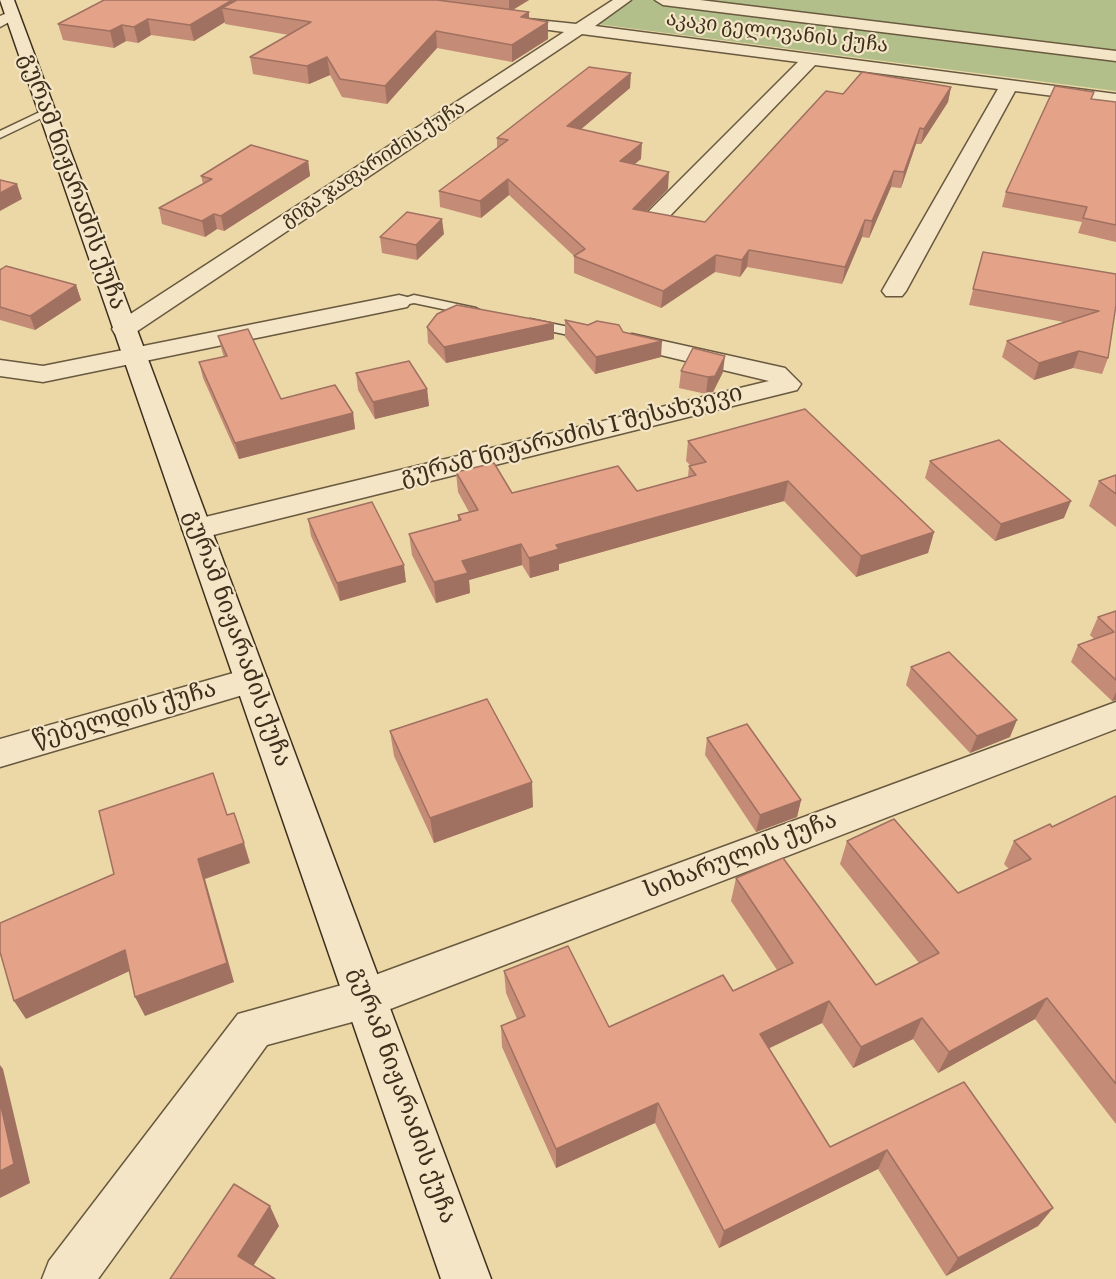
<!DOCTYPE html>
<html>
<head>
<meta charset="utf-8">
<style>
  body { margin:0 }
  canvas { display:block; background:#ecd7a7 }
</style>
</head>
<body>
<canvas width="1116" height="1279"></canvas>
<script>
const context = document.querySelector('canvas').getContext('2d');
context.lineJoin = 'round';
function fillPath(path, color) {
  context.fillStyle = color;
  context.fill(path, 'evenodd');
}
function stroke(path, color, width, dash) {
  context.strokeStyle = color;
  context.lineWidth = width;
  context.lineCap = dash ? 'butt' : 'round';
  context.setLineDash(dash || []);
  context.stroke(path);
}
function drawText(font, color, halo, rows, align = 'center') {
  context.font = font + ' "IM FELL DW Pica","Noto Serif Georgian",serif';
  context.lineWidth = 4.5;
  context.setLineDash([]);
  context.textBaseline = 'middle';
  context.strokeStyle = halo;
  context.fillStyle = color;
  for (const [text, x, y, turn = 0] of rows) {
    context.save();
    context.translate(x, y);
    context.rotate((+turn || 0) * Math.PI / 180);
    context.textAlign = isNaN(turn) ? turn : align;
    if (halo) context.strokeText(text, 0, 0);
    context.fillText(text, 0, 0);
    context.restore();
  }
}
const green = new Path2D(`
  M632,0H1116V91L597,24Z`);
const lane = new Path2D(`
  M46,109L51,112L50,114L0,138V131Z
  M414,295L476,308L483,312L476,316L414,303L399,306L393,302Z
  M530,319L588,331L595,335L588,339L525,326L523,323Z`);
const street = new Path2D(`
  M613,0H631L595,26L1116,94V104L1015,91L906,291L902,296H886L882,291L998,89L815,65L664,222H648L645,217L648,212L798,62L582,34L133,334L124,336L115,334L112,329L115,324L564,32L505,24L499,22L497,19L499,16L576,24Z
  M655,0H700L1116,51V61L663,5Z
  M12,11L20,16L0,27V16Z
  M399,295L407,297L411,302L407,307L43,382L0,376V360L43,366Z
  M632,334L785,368L801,384L797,390L197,539L186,536L182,529L186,522L197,519L769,381L623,346L620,341L623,336Z
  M251,668L263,671L268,680L263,689L0,767V739Z
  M1116,702V729L367,1018L267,1045L98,1279H42L49,1261L238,1014L367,978Z`);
const secondary = new Path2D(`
  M0,0H14L491,1279H441Z`);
const wall = new Path2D(`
  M104,0H529L513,10L529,12V19L548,39L512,62L437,48L387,104L342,97L330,75L309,84L253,74L250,57L289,35L225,24V22L194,41L151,35L138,43L126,41L114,48L63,40L58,24Z
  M951,87L948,102L921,144H916L901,188L891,187L869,238L862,237L842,284L747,267L740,277L715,272L661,308L574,273V256L509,195L481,218L440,207L439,191L497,148V138L630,88L581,129L641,159L634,164L668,189L646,212L705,222L843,94Z
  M1092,99L1116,102V242L1078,233L1082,222L1002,207L1006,192Z
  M308,161L310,176L224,231L217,229L205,237L162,224L159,208L203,184L201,176Z
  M444,234L417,260L382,253L380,237Z
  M983,252L1116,274L1108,358L1102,374L1073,368L1034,380L1002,357L1007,341L1064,322L969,305Z
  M0,270L76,285L81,300L35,330L0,320Z
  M565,320L661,357L595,374L565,337Z
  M427,327L554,339L446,363L428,343Z
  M218,336L281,399L353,413L355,429L239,459L203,378L199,362L224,357L222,351Z
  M681,371L723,372L713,392L706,394L679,388Z
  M356,373L427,389L429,406L375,419L358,390Z
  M688,441L934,532L928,553L856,577L784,501L559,564V570L530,578L522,565L469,580L470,593L436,603L412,555L409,534L458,521V515L469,512L458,492L456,472L512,493L637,491L688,477L689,466H691L686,461Z
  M930,461L1064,518L995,541L925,478Z
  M1116,475V527L1089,506L1099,481Z
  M308,519L406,582L340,601L311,536Z
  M1116,611V700L1112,701L1071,662L1078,645L1094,639L1090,635L1098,617Z
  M911,667L1010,737L970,753L906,685Z
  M390,731L533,807L434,843L394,756Z
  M707,738L801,800L797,817L756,832L705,755Z
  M1116,796V1124L1035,1019L938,1073L913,1039L853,1068L822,1023L769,1048L830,1147L964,1082L1053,1208L1038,1226L946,1276L878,1169L719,1248L655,1123L556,1168L502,1047L501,1026L517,1019L506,993L504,971L609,1027L733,991L777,970L731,901L736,878L876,985L919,963L840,864L847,841L958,893L1009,869L1004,864L1014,841L1052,827Z`);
const shadedWall = new Path2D(`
  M232,0H249L222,8L225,22L194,41L190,25Z
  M509,0H529L509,12Z
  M529,12V29L521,17Z
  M148,19L151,35L138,43L134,27Z
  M548,22V39L512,62V45Z
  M122,25L126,41L114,48L110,31Z
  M436,31L437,48L387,104L385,86Z
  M327,57L330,75L309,84L307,66Z
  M631,73L630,88L567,141V126Z
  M951,87L948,102L921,144L924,129Z
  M920,128L916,144L901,188L904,172Z
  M642,143L641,159L619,177L620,161Z
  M308,161L310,176L224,231L221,216Z
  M894,171L891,187L869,238L872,221Z
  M669,172L668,189L632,226L633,209Z
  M508,179L509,195L481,218L480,201Z
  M17,184L22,199L0,211V193Z
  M214,214L217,229L205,237L202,221Z
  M442,219L444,234L417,260L416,245Z
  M865,220L862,237L842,284L845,267Z
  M749,250L747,267L740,277L742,260Z
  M716,255L715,272L661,308L663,291Z
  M76,285L81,300L35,330L30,316Z
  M554,323V339L446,363L444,347Z
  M662,341L661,357L595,374L596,357Z
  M1079,351L1073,368L1034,380L1039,363Z
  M725,356L723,372L713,392L706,394L708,377Z
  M427,389L429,406L375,419L373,402Z
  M353,413L355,429L239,459L235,443Z
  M788,481L784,501L559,564V570L530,578L529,558L556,545Z
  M1071,501L1064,518L995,541L1001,524Z
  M934,532L928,553L856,577L861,556Z
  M521,544L522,565L469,580L470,593L436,603L434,582L462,561Z
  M404,565L406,582L340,601L337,583Z
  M1116,692V700L1112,701Z
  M1017,720L1010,737L970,753L977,736Z
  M532,782L533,807L434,843L430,818Z
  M801,800L797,817L756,832L760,815Z
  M244,843L250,863L205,879L234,982L145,1016L135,997L198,859Z
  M125,950L134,969L26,1019L14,1001Z
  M1047,998L1035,1019L938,1073L949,1052Z
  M829,1001L822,1023L755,1055L760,1034Z
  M922,1018L913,1039L853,1068L861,1047Z
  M0,1065L3,1069L30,1183L0,1198Z
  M658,1103L655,1123L556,1168V1149Z
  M887,1150L878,1169L719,1248L724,1231Z
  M270,1206L279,1226L248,1274L238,1256Z
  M1053,1208L1038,1226L946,1276L958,1258Z`);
const building = new Path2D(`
  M104,0H232L190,25L148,19L134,27L122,25L110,31L58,24Z
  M237,0H437L529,12L521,17L548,22L512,45L436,31L385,86L340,79L327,57L307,66L250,57L311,22L222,8Z
  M589,67L631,73L567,126L642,143L620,161L669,172L633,209L705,222L826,91L843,94L862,72L951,87L924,129L920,128L904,172L894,171L872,221L865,220L845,267L749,250L742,260L716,255L663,291L574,256L585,249L508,179L480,201L439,191L508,140L497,138Z
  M1055,86L1094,92L1091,99L1116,102V225L1083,218L1087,207L1006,192Z
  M251,145L308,161L221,216L214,214L202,221L159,208L212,179L201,176Z
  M0,180L17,184L0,193Z
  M407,212L442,219L416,245L380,237Z
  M983,252L1116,274V305L1108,358L1079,351L1039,363L1007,341L1099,311L973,289Z
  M6,266L76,285L30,316L0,307V270Z
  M457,305L554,323L444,347L427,327L437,314Z
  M565,320L588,325L597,321L619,325L623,332L662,341L596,357Z
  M248,329L281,399L335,385L353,413L235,443L199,362L227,356L218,336Z
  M693,348L725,356L715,376L708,377L681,371Z
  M409,361L427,389L373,402L356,373Z
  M805,409L934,532L861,556L788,481L556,545L559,549L529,558L521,544L462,561L468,573L434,582L409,534L461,520L458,515L478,510L456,472L494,463L512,493L618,466L637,491L696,475L689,466L706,462L688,441Z
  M999,440L1071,501L1001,524L930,461Z
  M1116,475V494L1099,481Z
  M372,502L404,565L337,583L308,519Z
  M1116,611V680L1078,645L1114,632L1098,617Z
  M949,652L1017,720L977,736L911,667Z
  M487,699L532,782L430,818L390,731Z
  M747,724L801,800L760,815L707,738Z
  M213,773L227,815L234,813L244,843L198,859L227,963L135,997L125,950L14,1001L0,952V923L114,874L99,811Z
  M1116,796V1084L1047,998L949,1052L922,1018L861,1047L829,1001L760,1034L830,1147L964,1082L1053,1208L958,1258L887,1150L724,1231L658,1103L556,1149L501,1026L525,1016L504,971L568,946L609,1027L723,975L733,991L793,963L736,878L783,858L876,985L939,953L847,841L894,819L958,893L1031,859L1014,841L1050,824L1052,827Z
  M0,1102L14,1164L0,1171Z
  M234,1184L270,1206L238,1256L275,1279H170Z`);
const farStreetnames = [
  ["აკაკი გელოვანის ქუჩა",777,34,7],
  ["გიგა ჯაფარიძის ქუჩა",374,165,-33]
];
const streetNames = [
  ["გურამ ნიჟარაძის ქუჩა",71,182,70],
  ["გურამ ნიჟარაძის I შესახვევი",572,437,-14],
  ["გურამ ნიჟარაძის ქუჩა",236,639,70],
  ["წებელდის ქუჩა",125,716,-16],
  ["სიხარულის ქუჩა",741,857,-21],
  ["გურამ ნიჟარაძის ქუჩა",401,1096,70]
];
fillPath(green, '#b3bf8a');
stroke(lane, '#69593f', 3);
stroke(street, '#69593f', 3);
stroke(secondary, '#3d2f1c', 3);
fillPath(lane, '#f3e5c6');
fillPath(street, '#f3e5c6');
fillPath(secondary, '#f3e5c6');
fillPath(wall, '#c48b76');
fillPath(shadedWall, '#a07160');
fillPath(building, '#e4a289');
stroke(building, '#a07160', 1.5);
drawText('20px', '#3d2f1c', '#f3e5c6', farStreetnames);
drawText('24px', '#3d2f1c', '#f3e5c6', streetNames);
</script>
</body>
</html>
